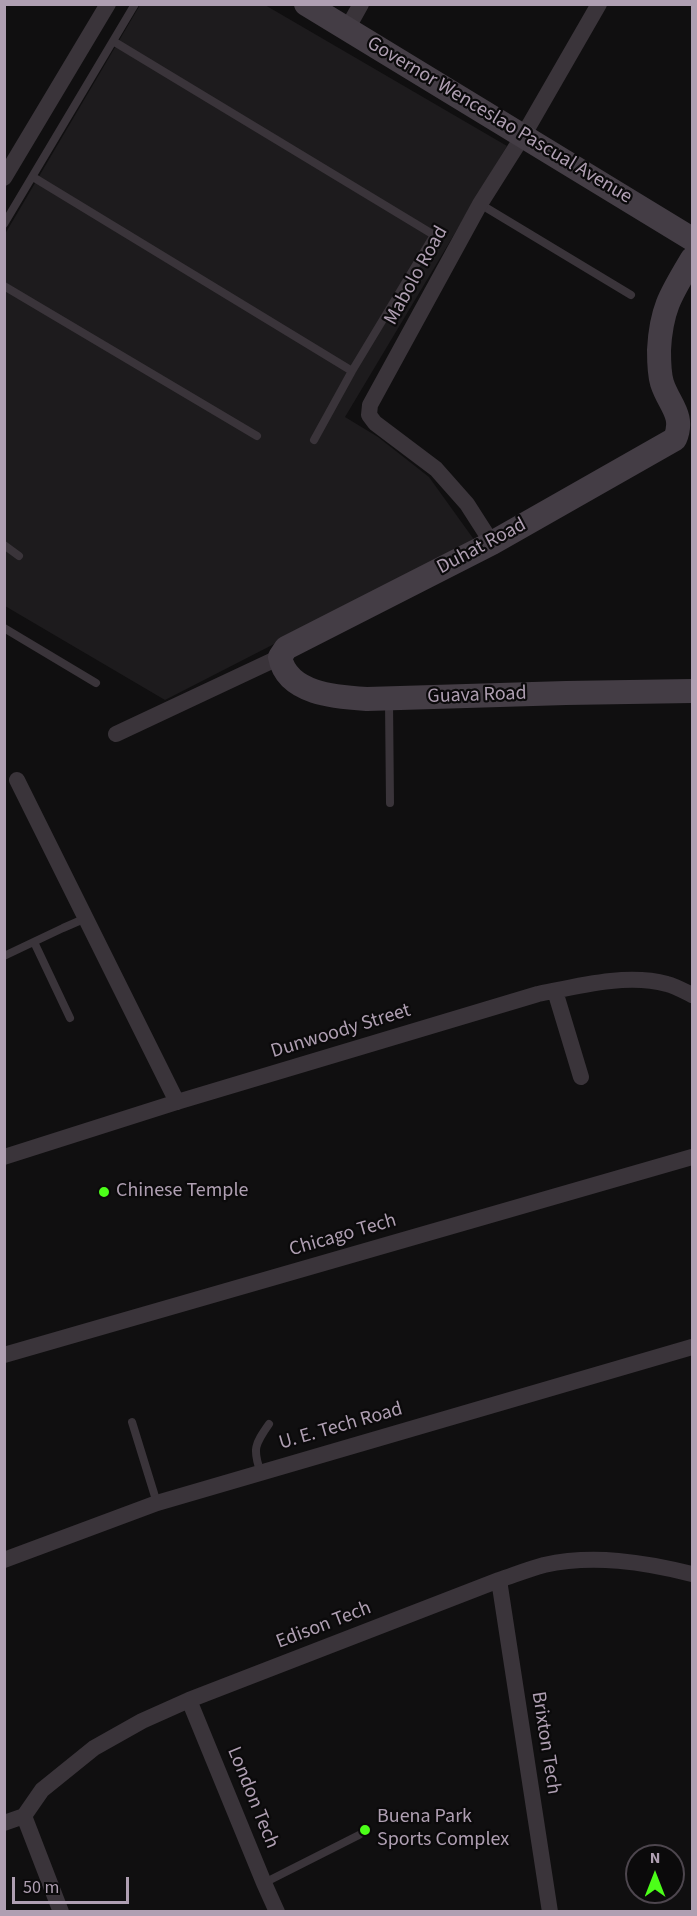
<!DOCTYPE html>
<html>
<head>
<meta charset="utf-8">
<style>
  body { margin:0 }
  #map { position:relative; width:697px; height:1916px; overflow:hidden; background:#100f10; font-family:"Source Sans 3",sans-serif }
  canvas { display:block }
  .frame { position:absolute; inset:0; border:6px solid #af9fb2; pointer-events:none }
  .north { position:absolute; left:625px; top:1844px; width:60px; height:60px; box-sizing:border-box; background:#0b0a0b; border:2px solid #4d464e; border-radius:50%; rotate:0deg; font-size:16px; font-weight:700; line-height:24px; text-align:center; color:#af9fb2 }
  .north::after { content:''; display:block; margin:auto; width:21px; height:27px; background:#4cfe19; clip-path:polygon(50% 0,100% 100%,50% 72%,0 100%) }
  .scale { position:absolute; left:12px; top:1877px; width:117px; height:27px; box-sizing:border-box; border:3px solid #af9fb2; border-top:0; padding-left:8px; font-size:18px; line-height:21px; white-space:nowrap; color:#af9fb2; -webkit-text-stroke:4px #0b0a0b; paint-order:stroke }
</style>
</head>
<body>
<div id="map">
<canvas width="697" height="1916"></canvas>
<div class="frame"></div>
<div class="north">N</div>
<div class="scale">50 m</div>
</div>
<script>
const context = document.querySelector('canvas').getContext('2d');
context.lineJoin = 'round';
function fillPath(path, color) {
  context.fillStyle = color;
  context.fill(path, 'evenodd');
}
function stroke(path, color, width, dash) {
  context.strokeStyle = color;
  context.lineWidth = width;
  context.lineCap = dash ? 'butt' : 'round';
  context.setLineDash(dash || []);
  context.stroke(path);
}
function drawText(font, color, halo, rows, align = 'center') {
  context.font = font + ' "Source Sans 3",sans-serif';
  context.lineWidth = 4.5;
  context.setLineDash([]);
  context.textBaseline = 'middle';
  context.strokeStyle = halo;
  context.fillStyle = color;
  for (const [text, x, y, turn = 0] of rows) {
    context.save();
    context.translate(x, y);
    context.rotate((+turn || 0) * Math.PI / 180);
    context.textAlign = isNaN(turn) ? turn : align;
    if (halo) context.strokeText(text, 0, 0);
    context.fillText(text, 0, 0);
    context.restore();
  }
}
const built = new Path2D(`
  M140,5H265L507,146L345,417L378,437L429,477L475,541L165,700L5,606V234Z`);
const lane = new Path2D(`
  M113,41L434,235L352,371L314,440
  M33,177L352,371
  M480,204L631,295
  M4,224L135,4
  M4,286L257,436
  M4,545L19,556
  M4,628L96,683
  M389,702L390,803
  M34,942L70,1018
  M4,956L63,928L86,918
  M132,1422L157,1503
  M261,1473C252,1449 255,1444 269,1424
  M264,1883L359,1835`);
const street = new Path2D(`
  M347,29L361,4
  M4,178L108,4
  M492,543L467,504L436,469L375,423L369,415L370,405L480,204L523,136L599,4
  M116,734L280,657
  M17,780L177,1102
  M555,991L581,1077
  M4,1157L177,1102L538,994C578,986 627,973 667,984C675,986 684,991 692,995
  M4,1355L692,1157
  M4,1560L157,1503L692,1347
  M499,1580L550,1912
  M189,1700L264,1883L277,1912
  M24,1816L61,1912
  M4,1823L24,1816L42,1790L94,1748L142,1721L189,1700L499,1580C514,1575 529,1569 544,1565C593,1554 644,1562 692,1574`);
const secondary = new Path2D(`
  M306,4L692,239
  M692,259C671,294 661,309 659,350C659,360 659,373 662,383C669,405 685,415 675,439L492,543L286,648L280,657C287,694 336,697 367,699L566,693L692,691`);
const markers = [
  [104,1192,6,"#4cfe19"],
  [365,1830,6,"#4cfe19"]
];
const streetNames = [
  ["Governor Wenceslao Pascual Avenue",499,121,31],
  ["Mabolo Road",417,276,-61],
  ["Duhat Road",482,547,-28],
  ["Guava Road",477,696,-2],
  ["Dunwoody Street",341,1032,-17],
  ["Chicago Tech",343,1236,-16],
  ["U. E. Tech Road",341,1427,-16],
  ["Edison Tech",324,1626,-21],
  ["Brixton Tech",545,1743,81],
  ["London Tech",252,1798,68]
];
const poiNames = [
  ["Chinese Temple",116,1192],
  ["Buena Park",377,1818],
  ["Sports Complex",377,1841]
];
fillPath(built, '#1d1b1d');
stroke(lane, '#3a343a', 8);
stroke(street, '#3a343a', 16);
stroke(secondary, '#443d45', 24);
for (const [x, y, r, color] of markers) {
  const dot = new Path2D();
  dot.arc(x, y, r, 0, 2 * Math.PI);
  context.fillStyle = color;
  context.fill(dot);
  stroke(dot, '#0b0a0b', 2);
}
drawText('20px', '#af9fb2', '#0b0a0b', streetNames);
drawText('20px', '#af9fb2', '#0b0a0b', poiNames, 'left');
</script>
</body>
</html>
